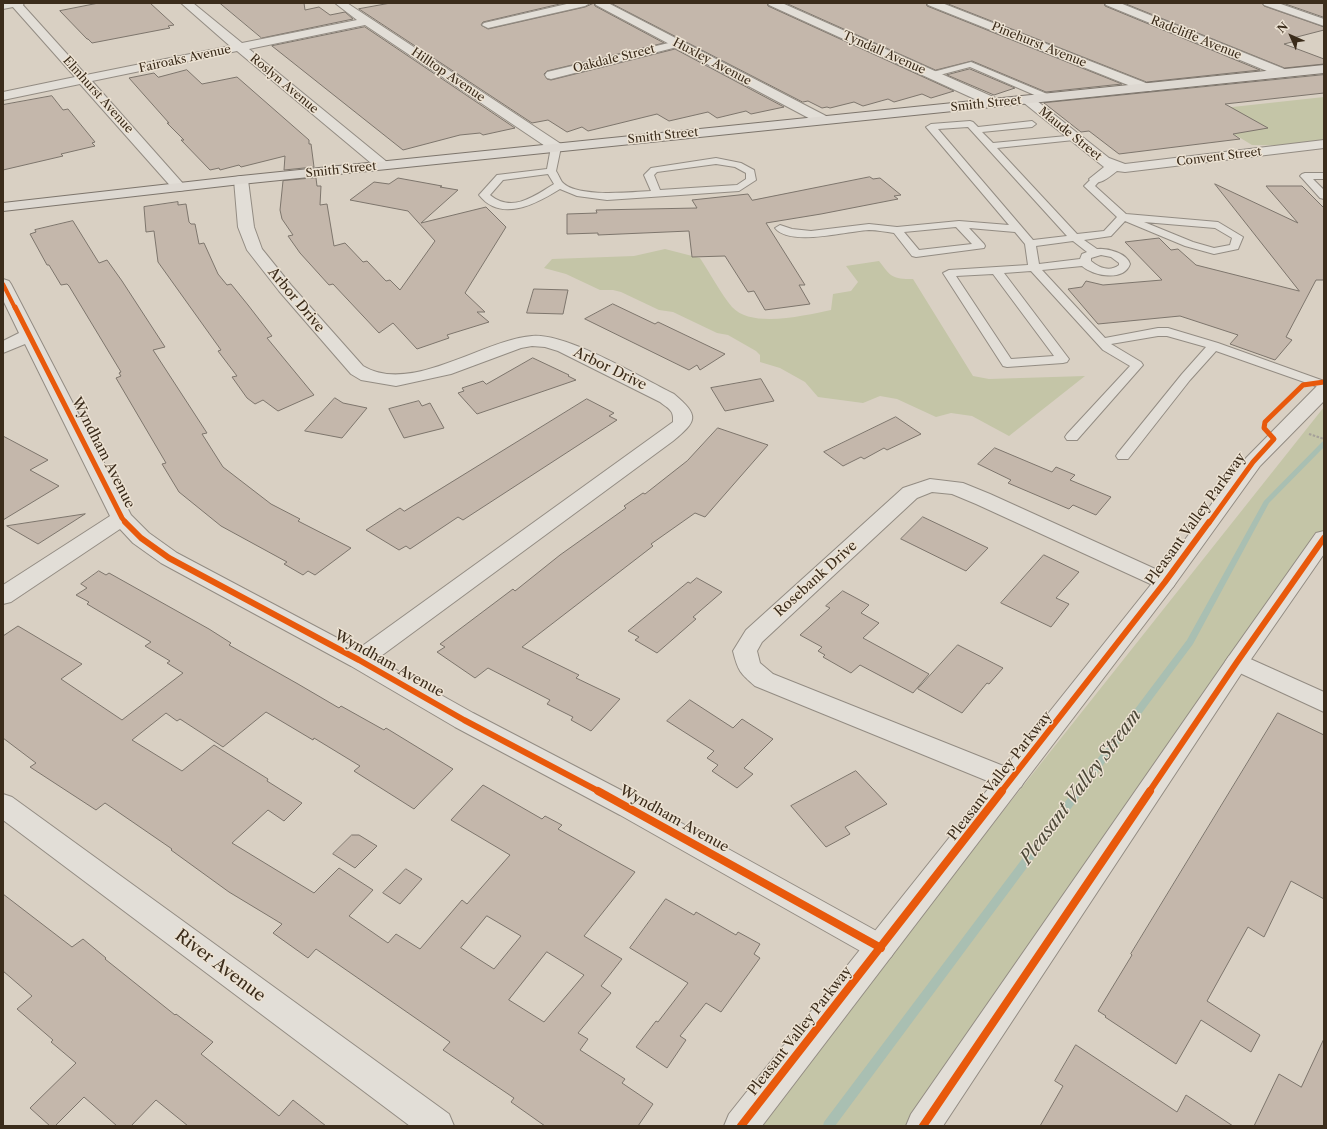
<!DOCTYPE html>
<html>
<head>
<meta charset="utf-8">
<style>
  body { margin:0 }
  #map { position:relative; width:1327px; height:1129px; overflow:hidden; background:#d9d0c3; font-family:"Libre Caslon Text",serif }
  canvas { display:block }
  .frame { position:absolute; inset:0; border:4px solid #3b2c1b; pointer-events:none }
  .north { position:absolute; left:1271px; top:16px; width:40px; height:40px; -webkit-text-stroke:3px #ece2d3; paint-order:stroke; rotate:315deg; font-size:11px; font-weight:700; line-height:16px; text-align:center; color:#3b2c1b }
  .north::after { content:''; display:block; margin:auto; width:14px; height:18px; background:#3b2c1b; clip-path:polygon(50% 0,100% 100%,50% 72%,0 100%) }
</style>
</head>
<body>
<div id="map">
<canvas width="1327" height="1129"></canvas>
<div class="frame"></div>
<div class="north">N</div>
</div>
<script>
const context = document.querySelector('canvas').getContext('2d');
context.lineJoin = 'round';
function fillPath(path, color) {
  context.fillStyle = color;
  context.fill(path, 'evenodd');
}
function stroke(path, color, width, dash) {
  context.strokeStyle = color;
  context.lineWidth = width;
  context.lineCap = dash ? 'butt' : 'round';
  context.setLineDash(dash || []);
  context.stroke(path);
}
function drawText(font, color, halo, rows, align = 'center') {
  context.font = font + ' "Libre Caslon Text",serif';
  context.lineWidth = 3;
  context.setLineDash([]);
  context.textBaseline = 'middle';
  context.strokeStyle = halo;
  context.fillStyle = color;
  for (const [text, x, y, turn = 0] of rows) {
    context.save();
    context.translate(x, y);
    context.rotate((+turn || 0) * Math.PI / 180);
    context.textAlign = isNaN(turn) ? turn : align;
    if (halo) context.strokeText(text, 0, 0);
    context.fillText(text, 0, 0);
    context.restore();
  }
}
const green = new Path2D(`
  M1324,97V146L1252,145L1196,111Z
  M665,249L700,258C710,273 721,294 732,307C752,329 806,315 831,310L833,294L851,291L858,282L846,266L879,261C891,277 892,279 913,279L973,376L989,379L1085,376L1009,436L972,416L951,413L936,417L897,399L880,396L863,403L818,397L805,382L780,368L760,362V355L756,351L728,335L717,333L673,312L659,310L621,292L613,290H600L566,274L544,268L552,259L634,256Z
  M1324,407V551L933,1126H753Z`);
const stream = new Path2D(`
  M1324,441V447L1269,503L1193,644L835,1126H823L824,1122L1187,640L1264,501L1322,442Z`);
const building = new Path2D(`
  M99,3H150L174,25L168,26L170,28L92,43L88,39H87L60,11Z
  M220,3H304L305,10L319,7L330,15L345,12L353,19L262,38Z
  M391,3H564L483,22L481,25L488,29L585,7L594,3L595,6L664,43L547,71L544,74L547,79L551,80L675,49L784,107L751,114L746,111L717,118L708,112L669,121L657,114L588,131L582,127L567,132L548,120L532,123L359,9Z
  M611,3H767L768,6L954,91L931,98L922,94L894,102L888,99L863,106L854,102L830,108L827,107L822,108L808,101L803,102Z
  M786,3H926L927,6L1122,84L1046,92L972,61L936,70Z
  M946,3H1104L1105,6L1260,70L1147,82Z
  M1124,3H1262L1264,6L1324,27V30L1293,38L1300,40L1284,44L1324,59V64L1285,68Z
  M1283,3H1324V17Z
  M365,27L515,128L483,135L480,133L460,135L403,150L272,46Z
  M970,69L1015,88L994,95L947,75Z
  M187,70L202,84L237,77L309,140V144H311L314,167L284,170L285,156L241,167L239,165L220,170L219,168L210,170L181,140H184L167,123H169L129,78L154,73L158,77Z
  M1324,75V93L1225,104L1268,128L1233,134L1240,139L1119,154L1089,131L1081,132L1044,103Z
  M52,96L63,110L68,109L95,142L92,143L95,146L61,154L63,156L3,170V105Z
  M870,177L873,179L880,178L901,195L894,196L898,199L821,214L766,223L805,285H799L810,304L765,310L754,291L748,292L725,256L692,257L689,231L598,235V233L567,234V214L597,213L596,210L697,208L692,200L748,194L752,200Z
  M316,178L317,186H321L320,205L327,204L334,246L345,243L363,262L367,261L386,281L390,280L400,290L435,241L408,211L350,200L374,182L389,184L398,178L442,186L440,187L458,190L421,223L486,207L506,227L465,293L485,312H477L489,322L447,335L449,338L417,349L393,323L379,333L333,284L329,285L300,253L288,236L293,235L282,219L280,210L283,181Z
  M1215,184L1298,223L1266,186H1302L1324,208V280H1316L1286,337L1292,340L1275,360L1230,344L1238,335L1180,316L1098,324L1068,289L1082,287L1086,281L1103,285L1162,280L1125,242L1159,238L1171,250L1178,249L1196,265L1299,291Z
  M178,202V205L186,204L189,222L191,224H195L199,244L204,243L218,274L227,285L231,284L248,305L272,336L267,338L314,395L278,411L263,400L255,404L247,398L232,377L237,376L218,351L221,350L158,262L154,231L146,232L144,207Z
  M73,221L99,263L107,260L122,281L165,347L153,350L207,433L202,434L223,467L271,504L300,519L298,521L351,548L315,575L308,571L303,575L284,564L287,562L221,526L179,492L162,464L166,463L116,378L121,376L119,373L121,372L69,286L67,284L61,285L49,265H47L30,234L36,232L35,230Z
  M534,289L568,290L563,314L527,313Z
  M613,304L655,324L658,322L725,354L700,370L697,365L689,370L585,319Z
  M533,358L569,375L568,376L576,380L477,414L458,393L464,391L462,388L483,381L486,384Z
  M761,379L774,401L725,411L711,388Z
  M335,398L343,403L367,408L342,438L305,431Z
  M587,399L614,413L609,416L617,420L463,520L458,517L410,549L406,546L399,550L366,530L400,508L404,511Z
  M419,401L422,406L430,403L444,428L404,438L389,409Z
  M896,417L921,434L887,450L884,448L864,459L861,457L843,466L824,452Z
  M718,428L768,445L705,517L695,513L651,544L653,546L522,647L579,675L576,678L620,699L591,731L571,720L573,717L547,704L550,700L488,668L475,678L437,652L445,647L440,644L513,589L515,591L560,555L626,508L624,506L643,493L645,494L687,461Z
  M3,436L48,460L30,470L59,486L3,520Z
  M995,448L1052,472L1056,467L1075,475L1070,480L1111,497L1096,515L1073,505L1069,509L1008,483L1011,480L978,464Z
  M85,514L38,544L7,526Z
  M923,517L961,535L988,548L966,571L901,539Z
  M1044,555L1079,572L1056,598L1069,604L1051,627L1001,603Z
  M99,571L106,575L109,573L209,629L231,643L229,645L298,684L339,708L341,706L384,730L386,728L453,769L414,809L354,771L360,766L314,738L313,740L266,712L223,747L180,719L177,721L166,713L132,740L182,771L214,745L268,779L267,781L302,803L284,821L268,810L232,843L314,893L339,868L373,890L349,916L388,943L396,934L420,949L462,900L467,904L510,855L451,820L483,785L542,819L545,816L562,825L558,829L635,872L584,936L622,959L601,986L611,993L578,1033L588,1039L580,1050L625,1079L622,1083L653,1104L638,1126H545L511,1102L514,1098L443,1050L450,1042L316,949L308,958L273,933L282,924L229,892L171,850L172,849L105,803L96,810L30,767L36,763L3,738V636L18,626L82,664L61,679L122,720L183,673L167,663L170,661L145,646L151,642L87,604L89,602L76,595L87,588L81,584ZM487,916L521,936L494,969L461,948ZM547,952L584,975L544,1022L509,1000Z
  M697,578L722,592L693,617L696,619L657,653L635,640L639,637L628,631L688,582L690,583Z
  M843,591L869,605L861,613L879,623L863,638L929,674L913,693L860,665L851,673L823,657L825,655L818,651L822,647L800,635L830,608L826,606Z
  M958,645L1003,668L989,684L987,683L962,713L918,689Z
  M690,700L733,728L742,719L773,739L744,768L753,774L737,788L712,771L718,765L707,758L714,751L667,721Z
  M1278,713L1324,735V899L1291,881L1264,937L1248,927L1207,1001L1260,1035L1251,1052L1201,1020L1176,1064L1105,1017L1106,1016L1098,1011L1132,955L1131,954Z
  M856,771L887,804L845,827L850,834L826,847L791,806Z
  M352,835H359L377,846L355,868L333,854Z
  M406,869L422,879L400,904L383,893Z
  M3,894L72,947L83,939L106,958L105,959L175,1015L176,1014L213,1042L201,1054L279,1116L293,1100L326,1126H188L156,1100L131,1126H117L84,1097L55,1126H50L30,1108L76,1063L51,1042L53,1040L17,1009L32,996L3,971Z
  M666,899L694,915L696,912L736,935L738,932L760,944L754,954L760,958L721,1012L706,1003L680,1036L686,1040L667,1068L636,1047L656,1021L658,1022L688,983L630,948Z
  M1324,1039V1126H1254L1279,1074L1301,1087Z
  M1076,1045L1177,1112L1186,1095L1233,1126H1040L1063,1086L1055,1081Z`);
const path = new Path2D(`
  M1309,434L1324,439`);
const service = new Path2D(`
  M971,62L1052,96L1053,98L1052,100H1046L970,67L932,77L928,75L929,73Z
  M970,121L973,122L978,127L1032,121L1036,124L1032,127L982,132L993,143L1077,135L1079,137L1077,139L1074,140L997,148L1077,234L1104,231L1117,217L1084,186L1093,177L1096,176L1101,179L1095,186L1126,214L1218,222L1243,237L1238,249L1214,254L1185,246L1125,221L1111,236L1084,240L1097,249C1108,248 1127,253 1130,264C1124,282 1093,276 1082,266L1042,270L1105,338L1158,328H1168L1218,343L1324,381V389L1216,351L1190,380L1128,459H1118L1116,456L1118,453L1182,374L1206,347L1167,336H1158L1111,344L1141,362L1143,365L1077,440H1067L1065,437L1067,434L1130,366L1103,350L1031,271L1004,273L1069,359L1067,362L1063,363L1007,367L1003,366L943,273L949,270L1028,265L1025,244L1015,232L969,228L984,244L985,246L984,248L916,257L912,256L894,233C886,232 877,230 869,230C847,231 790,247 775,228L780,225L792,229L811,231L869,224L897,227L959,221L1009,225L926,127L931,124ZM968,127L1067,236L1033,240L938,129ZM1144,222L1215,228L1232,238L1230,245L1214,248L1193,242ZM956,227L972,244L919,250L904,232ZM1073,241L1087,252L1082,254L1080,259L1039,264L1036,246ZM1101,255L1111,257L1119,263V265C1110,272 1099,268 1091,261V258ZM993,274L1054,356L1011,359L956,276Z
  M556,144L561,147L556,171C558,174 560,179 562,182C576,198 631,192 651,191L644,175L651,168L716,158L741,163L754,170L756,180L739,191L607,200L577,196L560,189C536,204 501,223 479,195L497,175L547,169L551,147ZM716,164L735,167L746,173V179L737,185L660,190L654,175L657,172ZM548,174L554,184C533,197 512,213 490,195L503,180Z
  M1305,173H1324V179H1313L1324,190V199L1320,198L1302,178L1300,176L1302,174Z`);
const minor = new Path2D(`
  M11,3H21L86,75L230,46L181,3H193L242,43L357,20L335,3H347L561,144L563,147L561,150H551L365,25L249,49L387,162L389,165L387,168L382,169L377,168L237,51L92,81L186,187L184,190L179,191L174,190L80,84L3,100V92L75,77L12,6Z
  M571,3H590L585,6L488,28L482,25L484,23Z
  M768,3H782L1000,100L1001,103L1000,106H990L769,5Z
  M927,3H942L1151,85L1153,88L1151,91H1143L928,5Z
  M1105,3H1120L1287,70L1289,73L1287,76H1279L1106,5Z
  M1263,3H1278L1324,19V26L1264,5Z
  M677,41L681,42L683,44L681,46L551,79L547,78L545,75L547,72Z
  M1028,96L1032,97L1109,158L1125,164L1324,140V148L1125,172L1117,171C1109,177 1101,185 1091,182L1089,179L1104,167L1024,103L1022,100L1024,97Z
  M241,176L246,177L248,180L254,227L262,249L291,285L363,366C411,395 482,340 532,336C567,333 640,377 674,394C700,416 697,421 673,441L377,659L473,713L638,799L891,939L896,948L891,957L881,961L871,957L620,815L455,727L351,666L161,563L133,543L120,529L11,602L3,604V585L110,516L25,344L3,353V341L19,333L3,300V279L9,281L11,284L131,515L149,533L177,553L358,649L673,422C674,410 669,409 660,402L558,351L545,347L532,346L521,348L451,374L396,386L361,380L351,374L279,291L247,250L238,227L234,180L236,177Z
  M930,479L963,483L990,494L1173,577L1176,582L1173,587L1165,590L1157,587L976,504L952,494L932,492L917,498L762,642L757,651L760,663L773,674L1021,773L1025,780L1021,787L1012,791L755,686C740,673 738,671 733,651L746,630L903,488Z
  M1237,653L1324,692V712L1229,668L1225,662L1229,656Z`);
const tertiary = new Path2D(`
  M3,3H24L23,5L3,9Z
  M595,3H608L828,117L830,120L828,123H818L596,5Z
  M1324,384V401L1260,466L1173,587L762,1126H724L729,1114L1157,577L1246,458L1317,386Z
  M1324,531V554L1245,668L943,1126H906L911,1114L1229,656L1316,533Z
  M3,794L12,797L449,1114L454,1126H410L3,820Z`);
const primary = new Path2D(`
  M1324,65V73L241,184L3,211V203L241,176Z`);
const cyclewayFar3 = new Path2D(`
  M3,284L15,308`);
const cyclewayFar2 = new Path2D(`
  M15,307L122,518L126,523
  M1209,523L1253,462L1274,439L1264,428L1265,422L1303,385L1324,382`);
const cyclewayFar1 = new Path2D(`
  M125,522L141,538L169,558L359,660L464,720L600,792
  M1001,792L1165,582L1209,522
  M1149,792L1237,662L1324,538`);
const cycleway = new Path2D(`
  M598,791L881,948
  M741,1126L1002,791
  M923,1126L1150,791`);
const farStreetnames = [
  ["Radcliffe Avenue",1196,38,22],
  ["Pinehurst Avenue",1039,45,22],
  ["Tyndall Avenue",884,53,24],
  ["Fairoaks Avenue",185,59,-12],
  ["Oakdale Street",614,59,-14],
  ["Huxley Avenue",712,62,28],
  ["Hilltop Avenue",448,75,34],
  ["Roslyn Avenue",284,84,40],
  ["Elmhurst Avenue",98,95,48],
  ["Smith Street",986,104,-6],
  ["Maude Street",1070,134,39],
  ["Smith Street",663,136,-6],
  ["Convent Street",1219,157,-7],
  ["Smith Street",341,170,-6]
];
const streetNames = [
  ["Arbor Drive",296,300,50],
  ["Arbor Drive",610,369,26],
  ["Wyndham Avenue",103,453,63],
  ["Pleasant Valley Parkway",1196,519,-54],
  ["Rosebank Drive",816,579,-42],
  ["Wyndham Avenue",389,664,29],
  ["Pleasant Valley Parkway",1000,776,-52],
  ["Wyndham Avenue",674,819,29],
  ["Pleasant Valley Parkway",800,1031,-52]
];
const nearStreetnames = [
  ["River Avenue",220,966,37]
];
const nearWaternames = [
  ["Pleasant Valley Stream",1081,787,-53]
];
fillPath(green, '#c4c5a7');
fillPath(stream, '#a9bfb2');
fillPath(building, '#c4b7ab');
stroke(building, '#7d756c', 1);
stroke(service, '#938c83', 2);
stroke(minor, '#938c83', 2);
stroke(tertiary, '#938c83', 2);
stroke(primary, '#7d756c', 2);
stroke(path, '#a5a099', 2, [2.5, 1.5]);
fillPath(service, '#e2ded7');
fillPath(minor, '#e2ded7');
fillPath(tertiary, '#e2ded7');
fillPath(primary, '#ddd8d1');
stroke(cyclewayFar3, '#e8590c', 4);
stroke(cyclewayFar2, '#e8590c', 5);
stroke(cyclewayFar1, '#e8590c', 6);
stroke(cycleway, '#e8590c', 8);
drawText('12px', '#3b2c1b', '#ece2d3', farStreetnames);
drawText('14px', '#3b2c1b', '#ece2d3', streetNames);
drawText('17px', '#3b2c1b', '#ece2d3', nearStreetnames);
drawText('italic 18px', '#4d4838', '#ece2d3', nearWaternames);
</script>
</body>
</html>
